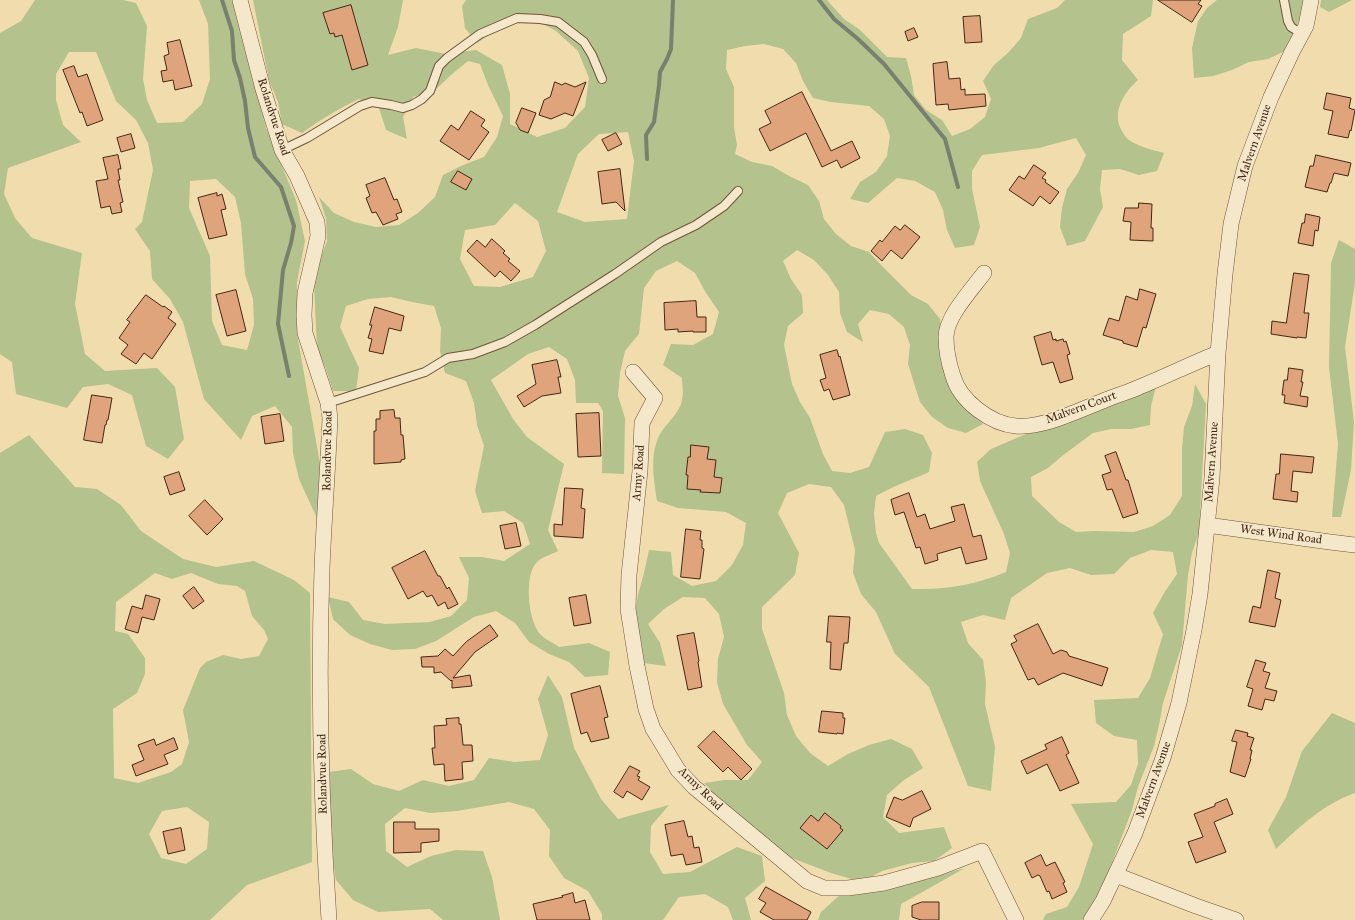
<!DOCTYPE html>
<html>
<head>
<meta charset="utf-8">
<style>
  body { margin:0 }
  canvas { display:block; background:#f0dcad }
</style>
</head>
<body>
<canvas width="1355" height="920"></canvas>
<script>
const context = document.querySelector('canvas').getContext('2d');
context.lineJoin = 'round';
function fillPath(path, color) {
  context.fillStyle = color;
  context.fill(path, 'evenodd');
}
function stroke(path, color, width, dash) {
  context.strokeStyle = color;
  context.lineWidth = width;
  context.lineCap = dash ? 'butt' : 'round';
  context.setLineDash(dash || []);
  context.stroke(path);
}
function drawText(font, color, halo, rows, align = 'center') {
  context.font = font + ' "IM FELL Great Primer",serif';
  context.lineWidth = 3;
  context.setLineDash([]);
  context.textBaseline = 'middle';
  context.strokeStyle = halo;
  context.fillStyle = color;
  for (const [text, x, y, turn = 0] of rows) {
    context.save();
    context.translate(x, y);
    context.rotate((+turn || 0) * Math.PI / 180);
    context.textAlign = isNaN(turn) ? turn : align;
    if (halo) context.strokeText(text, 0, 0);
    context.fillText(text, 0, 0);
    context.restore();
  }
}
const green = new Path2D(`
  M35,0H123L136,3L147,26L143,79L147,100L157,123L183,122L202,104L210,79L208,24L199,0H233L266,128L296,200L305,241L297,282V334L322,475L321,527L299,479L293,453L292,427L275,406L252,416L241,440L204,399L183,322L170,299L152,279L150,251L135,229L142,222L153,170L148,143L136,120L116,101L96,52H69L56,74V100L63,125L81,142L8,168L4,194L15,218L32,238L82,253L75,304L85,354L105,371L157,368L175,387L184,439L168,459L146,446L132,395L108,384L83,387L67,408L16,394L12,362L0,354V33L21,21ZM216,179L235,197L241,223L245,274L253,299L254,325L247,350L222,345L212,321L210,256L189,208L190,181Z
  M253,0H403L398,27L388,55L416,48L446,54L476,50L502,65L510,94V124L537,137L565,128L585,107L589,78L578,51L556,31L530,17L502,26L477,43L465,28L462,6L466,0H827L844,19L859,29L887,57L906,58L911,76L914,95L926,110L942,120L952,136L970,129L985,117L991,99L983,81L994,65L1009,52L1021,38L1028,19L1057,8L1065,0H1153L1151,16L1123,34L1122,60L1138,80C1124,92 1111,113 1122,131C1124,134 1126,138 1129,140C1139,147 1153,150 1164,153L1157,171L1139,175L1120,169L1102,170L1100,189L1103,207L1085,241L1067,246L1060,227L1062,208L1067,189L1078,173L1086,155L1076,138L1039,148L982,155L972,171V189L980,227L974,245L955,248L947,230L943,210L935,192L915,181L897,178L868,203L850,199L860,182L876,172L887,156L890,136L884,119L869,106L831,102L813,98L803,81L796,63L783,49L764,44L745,46L727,50L726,69L734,87V127L737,145L735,154L752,162L772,166L789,176L808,185L819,201L824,219L836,234L851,246L869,252L882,266L911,295L928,304L940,319L942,337L970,412L983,424L966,433L948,428L932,417L920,402L908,364L910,345L904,327L889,314L870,310L858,324L863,342L847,332L840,313L839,292L828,275L814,260L797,250L783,261L791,279L802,295L803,313L788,326L784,345L792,384L800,402L810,418L823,454L832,471L850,473L869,467L885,432L905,429L923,435L932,453L929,472C911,480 893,486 876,496L874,514L876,533L879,543L912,589C947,590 974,585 1006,572L1010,553L1004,534L980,481L977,462L991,449L1026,434L1156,387L1151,406L1150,425L1131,429H1111L1093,433L1062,456L1048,468L1031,477L1032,496L1059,522L1076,532L1094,531L1134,532L1153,526L1170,515L1182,496V449L1184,427L1192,406L1195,384L1206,404L1199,532L1192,553L1188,575L1182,645L1163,703L1159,725L1154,746L1138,787L1132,810L1108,873L1089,913L1082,920H1043L1046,914L1067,907L1079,887L1093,844L1071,804L1116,802L1131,785L1138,764L1137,740L1114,736L1096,723L1094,700L1138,698L1150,678L1163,634L1153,613L1164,593L1177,574L1173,552L1151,550L1130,558L1114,574L1091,575L1070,568L1047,573L1011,598L1005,620L983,615L961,622L968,643L983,660L986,682L985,704L995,747L991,791L968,786L929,687L895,654L876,612L861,594L853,573L855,550L844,505L831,487L809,484L787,493L778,513L799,553L795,575L762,607V629L784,693L787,715L796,736L810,753L828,766L848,754L869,745L891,739L912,749L923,768L904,780L887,795L883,817L899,833L944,827L952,848L934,861L912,863L882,871L862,882L831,873L789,857L719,800L704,783L725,780H748L762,762L747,745L723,704L717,682L718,659L724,637L719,614L705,598L683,597L664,609L648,624L660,643L666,666L643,663L634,618L638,595L644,573L649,550L671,552L673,575L692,586L716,581L732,565L743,545L746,523L726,512L678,508L657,501C654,479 649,455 660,434C667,422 680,413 682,400C684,393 682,385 682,378L663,365L671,344L693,345L713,334L719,312L706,293L695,273L677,261L656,271L644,288L639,334L625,351L620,373L618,396L625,418L624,474L602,473L603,411L598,403H576L575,380L567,359L549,347L528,354L491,380L513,419L527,437L564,464L548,530L558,551C552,554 543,557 538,561C523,573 528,623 541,635C546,640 554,643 559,647L589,643L610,652L608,675L585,677L569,662L549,654L529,642L515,623L496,611L474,617L436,641L415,649L392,650L370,644L350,635L333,619L328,597L349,602L363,620L385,624L430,622L451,616L467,600L469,578L459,557H482L504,561L530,544L523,523L504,511L482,513L475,491L484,446L477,425L474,403L466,381L445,373L440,351L441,328L434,306L412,302L391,297L368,299L346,306L340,327L359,368L356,391H333L326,369L317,348L314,285L319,262L327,241L326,218L319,197L334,213L354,222L376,227L399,225L418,213L435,197L443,175L463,165L484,157L497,137L503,116L488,85L480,64L468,61L451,75L435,90L413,97L403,117L407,139L386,130L379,108L359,99C338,109 320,120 302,133L282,124L278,102L269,80ZM628,132L634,161L627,219L585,222L557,212L578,154L599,134ZM515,203L538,221L546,251L533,277L500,287L474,286L460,259L465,230L495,225Z
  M1217,0H1306L1301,16L1285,51L1268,59L1249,62L1232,70L1213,76L1194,78L1192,48L1198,21L1207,8Z
  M1321,0H1352L1329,12L1320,7Z
  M1339,240L1355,249V283L1345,347L1354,422L1351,470L1341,517H1332L1338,444L1329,367L1331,263Z
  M29,435L75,487L97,489L121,505L141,531L183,559L216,567L254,561L294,580L310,593L312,862L247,885L210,920H0V453ZM155,573L172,579L191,573L218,584L237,586L245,591L252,616L264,630L268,639L259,656L241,659L223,655L206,662L200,668L183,710L189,742L182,764L171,772L138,783L114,778L113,709L137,693L145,674V658L128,634L115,631L116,602ZM187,807L209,822L207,849L186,864L161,858L149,834L162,811Z
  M548,675L562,697L574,748L601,799L618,819L669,805L651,826L650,852L663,874L690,872L737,847L762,856L765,881L745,898L751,920H733L728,907L705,894L679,897L663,920H602V914L588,891L564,878L549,856L550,830L534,809L509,802L457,811L430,813L405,808L385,824L386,851L407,867L431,856L456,850L483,851L492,877L500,920H443L430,909L378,912L353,900L336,880L327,828L329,772L351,769L373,784L399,791L423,780L449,786L474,780L489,758L514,762L540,760L548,735L538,699Z
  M1332,713L1355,723V793C1325,803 1299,827 1276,849L1268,830L1286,797L1302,751Z
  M965,868L901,904L899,920H818L821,912L841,894L888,890Z`);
const stream = new Path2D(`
  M222,0L232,31L234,60L240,78L245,101L248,128L255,157L281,187L294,226L291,243L283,270L278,324L289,376
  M819,0L834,19L858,39L884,64L945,139L958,187
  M647,159L646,135L654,122L659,85L660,72L667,59L671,49L673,0`);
const building = new Path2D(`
  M1158,0H1201L1198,4L1202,6L1192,22Z
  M351,5L368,65L352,70L342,35L335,37L334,33L330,34L323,13Z
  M980,16L982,42L965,43L963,17Z
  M914,28L918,37L908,41L905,32Z
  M180,40L192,86L175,90L173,80L163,82L161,71L167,70L164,56L169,54L167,43Z
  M947,62L949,79L960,78L961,90L965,89V95L985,94L986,106L949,110L948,104L936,105L933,64Z
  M74,66L78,77L87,74L103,120L87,126L82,112L80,113L63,70Z
  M555,82L562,85L565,83L575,87L586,82L573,116L565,113L551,119L539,115L544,100L550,97Z
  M802,92L831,151L852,141L860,158L841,168L837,160L822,167L806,133L770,151L759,129L771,123L765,111Z
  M1327,93L1351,98L1349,108L1355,110L1351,131L1350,130L1348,138L1328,134L1333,111L1324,109Z
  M522,108L536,113L528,133L520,130L516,123Z
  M471,111L485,120L481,126L489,132L469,160L440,141L451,125L458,130Z
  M616,133L622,144L608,151L602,140Z
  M131,134L135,148L121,152L117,138Z
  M118,155L121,169H118L120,180H118L123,202L120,203L122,212L112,214L110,206L101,208L96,181L108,179L103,158Z
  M1316,155L1351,163L1348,176L1334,173L1331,183H1330L1327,192L1305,187L1310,166H1313Z
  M1034,165L1046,173L1042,178L1046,180L1045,182L1059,192L1050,204L1040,196L1033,206L1009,190L1019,176L1024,179Z
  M620,169L625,211L616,202L602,204L598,172Z
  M458,171L472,179L466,190L451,182Z
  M385,178L394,200L397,199L402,212L396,214L398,219L383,225L376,212L372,213L366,198L370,196L366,185Z
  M217,193V196L222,194L226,209L221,210L227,235L209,239L198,198Z
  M1139,203L1152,204L1151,228H1153V241L1130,240L1131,222L1123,221L1125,208H1138Z
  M1306,214L1320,217L1318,231L1315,230L1313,246L1298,243L1302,223H1304Z
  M905,225L920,237L902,259L891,250L882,261L871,251L880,240L882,242L895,226L900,230Z
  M492,239L505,251L503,253L510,259L508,261L520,271L511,281L500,271L495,277L467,251L477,240L485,247Z
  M1294,273L1309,275L1304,313H1309L1306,338L1297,337V338L1271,334L1272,321L1286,323Z
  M1140,289L1156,294L1146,328L1143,327L1137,347L1123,343V341L1103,335L1109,318L1119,321L1126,296L1137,300Z
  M236,290L246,331L227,336L216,295Z
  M146,295L163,307L164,306L172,312L168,318L176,324L152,359L144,353L136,364L121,354L128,345L119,338L130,322L127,320Z
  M696,301L697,317H706V332H693V331L678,332V329L665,330L664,303Z
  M375,307L404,316L401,331L389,328L383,354L369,351L372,339L368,338L372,325H370Z
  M1051,332L1053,340L1056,339V341L1063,339L1064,342L1066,341L1070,354L1067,355L1073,379L1060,383L1053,362L1042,365L1034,337Z
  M837,350L839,357L840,356L850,395L833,400L829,389L824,391L820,380L826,378L820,355Z
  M557,360L561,377H558L561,393L542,396L524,407L517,396L536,384L532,365Z
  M1289,368L1303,370L1301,382H1303L1300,396L1308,397L1307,407L1284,403L1285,395H1282L1284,380H1287Z
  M92,395L112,398L108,420H107L106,425H105L102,443L84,440Z
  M394,410L395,418H400L401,435H403L405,459L401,460V462L374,464V431H376V419H380V411Z
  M599,413L601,456L578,457L576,414Z
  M280,414L284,441L265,444L261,417Z
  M691,445L709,447L707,459L716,460L714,477L722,478L720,493L700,492L701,490L687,489L688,475H686L688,457H690Z
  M1116,452L1126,480H1128L1138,513L1123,518L1112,489L1107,490L1102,475L1111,472L1105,456Z
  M1281,454L1314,457L1312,473L1293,471L1291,491L1298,492L1297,502L1273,499L1276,474H1279Z
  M179,472L185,490L170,495L164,477Z
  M565,488L583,489L581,508L585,509L583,538L554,536V524L562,525Z
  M909,493L917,517L925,514L930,529L955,521L951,507L964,504L973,537L981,535L987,559L966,564L961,547L937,554L938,560L925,564L920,547L916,548L904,512L895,515L891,500Z
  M205,500L223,519L207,535L189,516Z
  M516,523L521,546L505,549L500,526Z
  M686,529L701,531L700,540H702V548L704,549L700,579L681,577Z
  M425,551L438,576H440L447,589L449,587L458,604L448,609L445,602L438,606L432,595L427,597L423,591L408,599L392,568Z
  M1268,570L1280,573L1275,598L1281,600L1275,627L1249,622L1253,606L1260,608Z
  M194,587L204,601L193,609L183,596Z
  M146,595L160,599L154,620L142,617L138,633L125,629L132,606L142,609Z
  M586,595L591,623L574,626L569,598Z
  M829,616L850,617L848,643H844L841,670L830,669L831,642H827Z
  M1038,624L1053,654L1061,650L1067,652L1069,656L1108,668L1102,686L1063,673L1038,685L1034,678L1028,680L1011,644L1017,641L1014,636Z
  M490,625L498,636L475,652L453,678L470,675L472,686L452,688V680L451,681L441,672L434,673V667H422L421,657L438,656L445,649L453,656L466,642Z
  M694,633L699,661L698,662L702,687L688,690L677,636Z
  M1256,660L1266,663L1263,671L1270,673L1265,688L1277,691L1274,701L1265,699L1262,710L1248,706L1253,689L1247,687Z
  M600,686L608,717L604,718L609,738L591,742L587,732L581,734L571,694Z
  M822,711L843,713V718H845L843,734L837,733V734L819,732Z
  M459,718V724H461L463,745H472L473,761L462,762L463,779L445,781L444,764L434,765L432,748H435L434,726L447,725L446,719Z
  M1236,730L1248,733L1247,736L1254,738L1250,750H1252L1250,759H1251L1245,777L1230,772L1237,742L1232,741Z
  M714,731L752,769L741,780L728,767L723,772L698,747Z
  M1062,737L1069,753L1066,755L1079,783L1060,791L1047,764L1027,774L1021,761L1047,749L1045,745Z
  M174,738L178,749L164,755L168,764L136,776L132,765L144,760L138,745L154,739L156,745Z
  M630,766L640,771L637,776L640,777L638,780L650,787L642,800L627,791L623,798L614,792Z
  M922,791L931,809L913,818L910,827L886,817L894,797L902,800Z
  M1227,799L1233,814L1214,822L1226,852L1196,863L1188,842L1203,837L1194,814L1215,806V804Z
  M825,813L841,826L840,828L843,830L827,849L800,828L811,815L818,821Z
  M684,821L688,837L692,836L694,848L699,847L702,862L686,865L683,854L671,856L665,825Z
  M394,822H415V829H439V841L421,843V852L394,853Z
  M181,828L185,850L168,854L163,832Z
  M1041,855L1046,866L1055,862L1065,882L1063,883L1067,892L1052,899L1049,891L1047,892L1040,876L1038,875L1032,878L1025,863Z
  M766,887L811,912L807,920H774L760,912L766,903L759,899Z
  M573,893L575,903L585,900L590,920H537L533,904L563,897L562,896Z
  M922,902H939V920H921L912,917V906Z`);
const service = new Path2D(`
  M1284,0L1288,21L1291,27L1302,34
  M282,150L307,138L360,106L372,102L391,105L403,108L412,105L422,99L430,91L439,66L447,58L480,34L517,18L540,19L558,22L584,42L592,55L602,79
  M328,403L425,372L448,358L473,354L505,342L535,325L615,274L661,242L696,225L724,206L738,191`);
const minor = new Path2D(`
  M240,0L263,89L282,150L297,176L317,222L318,236L305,293L304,315L305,333L328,403L330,418C328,468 324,518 322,569C318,686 321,803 329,920
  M984,273C972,289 946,317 946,337C946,351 949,364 953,376C960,401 991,424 1016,426C1044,428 1077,411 1103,401C1114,396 1126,393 1137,388C1164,377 1191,364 1218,353
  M633,372L655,398L642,423L640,471L629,575L628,609L637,666L646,709L653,729L658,737L678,770L694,787L789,866L807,881L824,888H848L884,883L938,868L982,851L1016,920
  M1207,525L1330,542L1355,545
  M1116,875L1196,906L1236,920
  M1091,920L1103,901L1135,833L1163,758L1179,703L1194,630L1200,594L1212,478L1218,353L1225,274L1231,224L1245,166L1271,97L1292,52L1306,26L1311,0`);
const streetNames = [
  ["Rolandvue Road",273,117,72],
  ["Malvern Avenue",1255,143,-71],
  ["Malvern Court",1081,408,-20],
  ["Rolandvue Road",328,451,-89],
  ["Malvern Avenue",1212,462,-86],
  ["Army Road",639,473,-86],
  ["West Wind Road",1281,535,8],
  ["Rolandvue Road",323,774,-91],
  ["Malvern Avenue",1154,780,-70],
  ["Army Road",700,789,44]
];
fillPath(green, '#b4c28e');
stroke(stream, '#78806e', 4);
fillPath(building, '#dfa47b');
stroke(building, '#452614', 1);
stroke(service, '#70543a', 10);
stroke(minor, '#70543a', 16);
stroke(service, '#f5e8ca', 8);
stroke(minor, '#f5e8ca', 15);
drawText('12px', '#452614', '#f5e8ca', streetNames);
</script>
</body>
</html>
